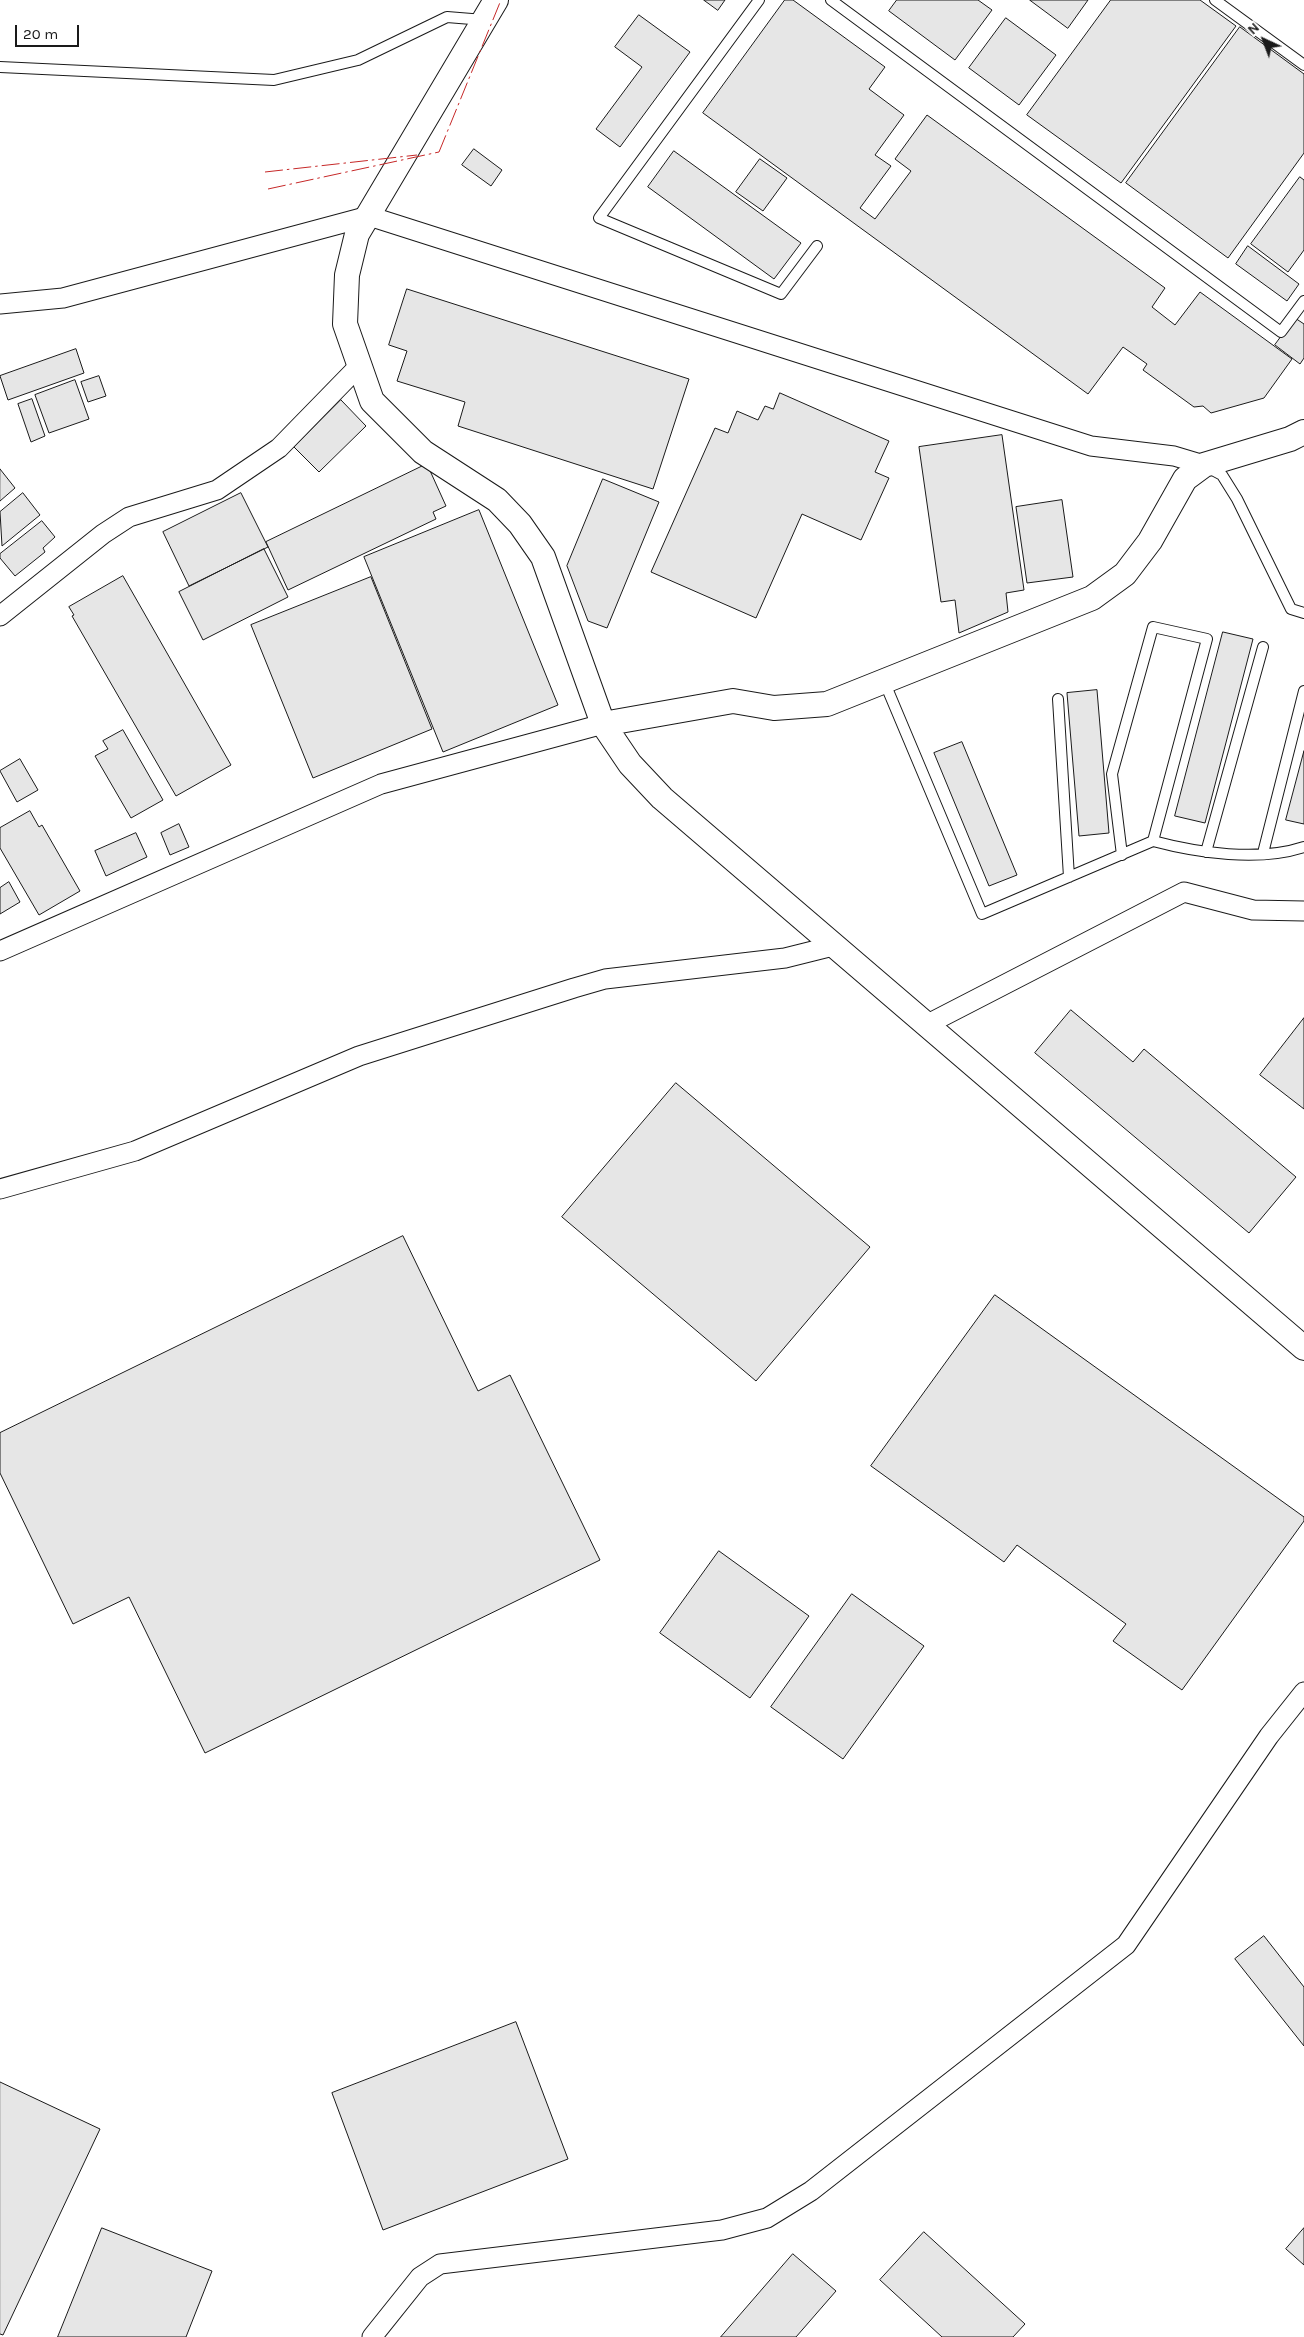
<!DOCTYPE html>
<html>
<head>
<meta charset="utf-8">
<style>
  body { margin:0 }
  #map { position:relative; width:1304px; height:2337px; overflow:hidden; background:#fff; font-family:Karla,sans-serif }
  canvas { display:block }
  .north { position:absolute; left:1239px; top:15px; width:50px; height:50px; -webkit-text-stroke:4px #fff; paint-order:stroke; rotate:317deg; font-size:14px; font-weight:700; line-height:20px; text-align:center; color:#1a1a1a }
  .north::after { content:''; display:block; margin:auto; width:18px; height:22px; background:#1a1a1a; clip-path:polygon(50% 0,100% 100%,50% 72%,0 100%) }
  .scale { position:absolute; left:15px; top:25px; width:64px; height:22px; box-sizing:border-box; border:2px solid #1a1a1a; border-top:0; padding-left:6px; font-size:15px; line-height:18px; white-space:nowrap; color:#1a1a1a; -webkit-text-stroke:4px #fff; paint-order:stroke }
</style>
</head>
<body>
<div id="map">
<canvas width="1304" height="2337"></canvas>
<div class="north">N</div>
<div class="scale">20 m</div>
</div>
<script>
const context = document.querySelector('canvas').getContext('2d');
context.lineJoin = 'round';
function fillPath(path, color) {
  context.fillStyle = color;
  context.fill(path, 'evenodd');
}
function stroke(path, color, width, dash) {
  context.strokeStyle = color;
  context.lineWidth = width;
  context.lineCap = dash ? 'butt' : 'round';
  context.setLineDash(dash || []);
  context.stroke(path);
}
const building = new Path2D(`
  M704,0H725L718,10Z
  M785,0H793L885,67L869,89L904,115L875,155L891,166L860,208L875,219L911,171L895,159L927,115L1165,288L1152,307L1175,325L1200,292L1292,359L1264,398L1211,413L1203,406L1194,407L1143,370L1147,364L1123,347L1088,394L703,113Z
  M897,0H978L992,10L955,60L889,11Z
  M1030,0H1088L1068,28Z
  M1111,0H1200L1236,26L1121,183L1027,115Z
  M639,15L690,52L620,147L596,129L642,67L615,47Z
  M1006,18L1056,55L1019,105L969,68Z
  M1240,27L1304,74V153L1228,258L1126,183Z
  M474,149L502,170L491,186L462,165Z
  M674,151L801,243L774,279L648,187Z
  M760,159L787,178L763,211L736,192Z
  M1300,177L1304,180V250L1288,272L1251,244Z
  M1248,246L1299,284L1287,301L1236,264Z
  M407,289L689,379L653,489L458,426L465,402L397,381L407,351L389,345Z
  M1295,318L1304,324V358L1300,364L1275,345Z
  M76,349L84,373L8,400L0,376Z
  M99,376L106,396L88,402L81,382Z
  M75,380L89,419L49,433L35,395Z
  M780,393L889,441L875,472L889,478L861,540L802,514L756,618L651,572L715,428L728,433L737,411L758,420L765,406L773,409Z
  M32,399L45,436L31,442L18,404Z
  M341,400L366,426L319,472L294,447Z
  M1002,435L1024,590L1006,593L1008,612L959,633L955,600L941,602L919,447Z
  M427,464L446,506L433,512L436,519L288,590L266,542Z
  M0,469L15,488L0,501Z
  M603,479L659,502L607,628L588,621L567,566Z
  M23,493L40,515L2,546L0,512Z
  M241,493L268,547L189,586L163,532Z
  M1062,500L1073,577L1027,583L1016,507Z
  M479,510L558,705L443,752L364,557Z
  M42,521L55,537L43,548L45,552L15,576L0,558V554Z
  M264,549L288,597L203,640L179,592Z
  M123,576L231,765L176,796L72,616L74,615L69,607Z
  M371,577L432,729L313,778L251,625Z
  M1223,632L1253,639L1205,823L1175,816Z
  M1097,690L1109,833L1079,836L1067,693Z
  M123,730L163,800L131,818L95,756L108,749L103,741Z
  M962,742L1017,875L989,886L934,753Z
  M1304,751V824L1286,820Z
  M20,759L38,790L17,802L0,771Z
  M30,811L39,827L42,825L80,891L39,915L0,848V828Z
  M179,824L189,847L170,855L161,833Z
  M136,833L147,857L106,876L95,851Z
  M9,882L20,902L0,914V888Z
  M1071,1010L1133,1062L1144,1049L1296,1177L1249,1233L1035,1053Z
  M1304,1018V1109L1260,1075Z
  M676,1083L870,1247L756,1381L562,1217Z
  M403,1236L478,1391L510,1375L600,1560L205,1753L129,1597L73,1624L0,1473V1433Z
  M995,1295L1304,1517V1521L1182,1690L1113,1641L1126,1624L1017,1545L1004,1562L871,1466Z
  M719,1551L809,1616L750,1698L660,1633Z
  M852,1594L924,1646L843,1759L771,1707Z
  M1264,1936L1304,1987V2046L1235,1959Z
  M516,2022L568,2159L383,2230L332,2093Z
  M0,2082L100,2129L3,2335L0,2334Z
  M102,2228L212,2271L186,2337H58Z
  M1304,2228V2265L1286,2249Z
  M924,2232L1025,2324L1013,2337H942L880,2280Z
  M793,2254L836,2291L796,2337H721Z`);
const service = new Path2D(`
  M759,0L599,218L781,294L817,246
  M831,0L1281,332L1304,301
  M1215,0L1304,65
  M0,67L274,80L358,60L447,17L484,20
  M1207,467L1222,475L1237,499L1291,609L1304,613
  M884,681L982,914L1153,841
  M1058,699L1069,877
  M1206,852L1263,647
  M1263,853L1304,691
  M1122,855L1112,774L1153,627L1207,639L1153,841C1198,853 1259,862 1304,847`);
const minor = new Path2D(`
  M0,304L63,298L369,216L1091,446L1174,456L1204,465
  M0,616L103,534L129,517L217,490L279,448L360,365
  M0,951L381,784L603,724
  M926,1025L1184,892L1253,910L1304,911
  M0,1189L135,1151L359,1056L574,988L605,979L785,958L833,946
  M372,2337L420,2277L440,2264L722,2230L767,2218L811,2191L1126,1945L1269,1736L1304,1692`);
const tertiary = new Path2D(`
  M496,0L357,234L347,275L345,324L372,401L423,452L497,500L520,524L543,557L603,724L630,764L662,798L1304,1348
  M603,724L733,701L774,708L827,704L1092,598L1125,574L1150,541L1185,479L1204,465L1290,439L1304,432`);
const power = new Path2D(`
  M439,152L501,0
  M265,172L417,155
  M268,189L439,152`);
fillPath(building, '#e6e6e6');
stroke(building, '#1a1a1a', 1);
stroke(service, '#1a1a1a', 12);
stroke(minor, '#1a1a1a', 21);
stroke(tertiary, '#1a1a1a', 26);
stroke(service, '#fff', 10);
stroke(minor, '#fff', 19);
stroke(tertiary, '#fff', 24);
stroke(power, '#c62828', 1, [18, 4, 2.5, 4]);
</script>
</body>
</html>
